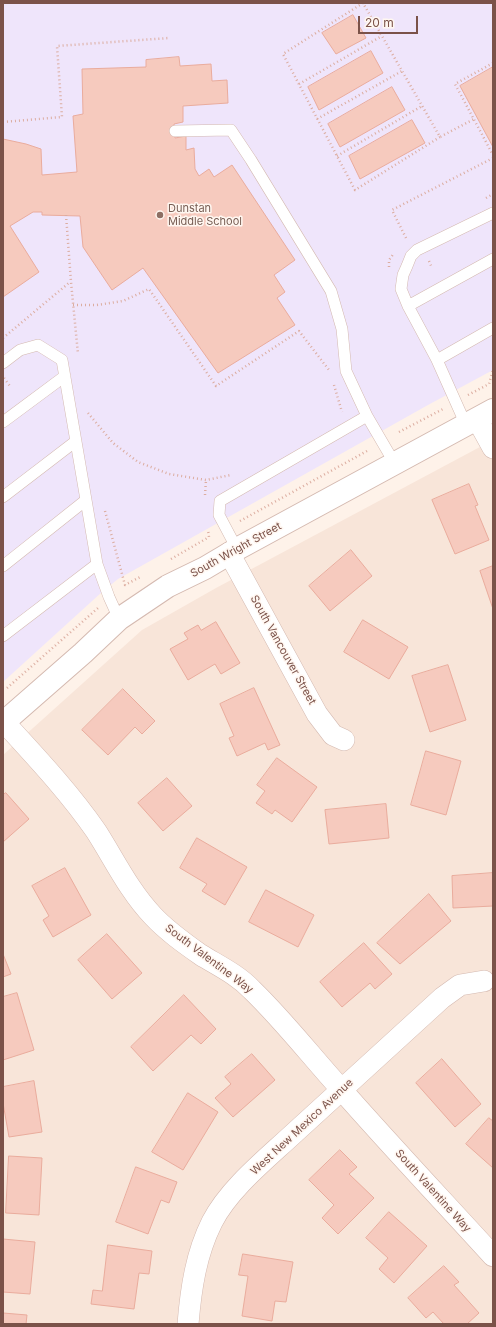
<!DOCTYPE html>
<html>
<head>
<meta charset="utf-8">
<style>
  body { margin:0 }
  #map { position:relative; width:496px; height:1327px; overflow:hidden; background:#fef2e9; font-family:Inter,sans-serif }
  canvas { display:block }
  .frame { position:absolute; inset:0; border:4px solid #7b5249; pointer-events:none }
  .scale { position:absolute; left:358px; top:16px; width:60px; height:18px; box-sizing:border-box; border:2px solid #7b5249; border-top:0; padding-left:5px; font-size:12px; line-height:14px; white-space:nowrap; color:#7b5249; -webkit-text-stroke:3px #fff7f1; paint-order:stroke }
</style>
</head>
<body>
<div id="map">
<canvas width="496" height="1327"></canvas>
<div class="frame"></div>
<div class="scale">20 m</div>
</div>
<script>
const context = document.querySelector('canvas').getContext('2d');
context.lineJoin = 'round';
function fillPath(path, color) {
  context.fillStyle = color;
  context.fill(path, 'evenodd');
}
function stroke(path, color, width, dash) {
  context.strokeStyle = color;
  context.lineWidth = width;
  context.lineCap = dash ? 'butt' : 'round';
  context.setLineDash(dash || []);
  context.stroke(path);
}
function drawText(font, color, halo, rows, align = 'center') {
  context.font = font + ' Inter,sans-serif';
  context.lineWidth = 3;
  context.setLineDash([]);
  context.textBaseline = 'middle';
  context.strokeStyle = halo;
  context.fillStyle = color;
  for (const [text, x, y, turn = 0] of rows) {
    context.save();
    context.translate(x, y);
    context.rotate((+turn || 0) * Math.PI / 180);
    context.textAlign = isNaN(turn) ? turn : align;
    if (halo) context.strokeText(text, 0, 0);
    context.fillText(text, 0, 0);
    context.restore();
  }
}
const residential = new Path2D(`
  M493,440V1324H3V755L142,630L216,588Z`);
const education = new Path2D(`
  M3,3H493V370L428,405L118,579L102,592L3,682Z`);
const building = new Path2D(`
  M353,15L366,38L336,54L322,33Z
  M371,51L383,73L319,110L308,87Z
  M179,57L180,66L211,64L212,81L227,80L228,103L183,106V122L174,124L175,138L186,136V150L194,148L195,169L199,176L209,169L214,177L232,165L295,260L274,275L285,292L277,298L295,325L218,373L143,268L112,290L83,247L80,216L42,215V212H33L10,226L39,272L3,297V139L26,144L41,149L42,175L77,172L73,116L83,114L82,69L146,67V60Z
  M493,67V147L460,86Z
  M392,87L405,110L340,147L328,124Z
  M412,120L425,143L360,179L349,156Z
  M469,484L478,505L475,506L489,540L455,554L432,500Z
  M351,550L372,576L330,611L309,586Z
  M493,566V609L480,571Z
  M363,620L408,647L389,679L344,652Z
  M216,622L240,663L221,674L215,664L188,680L170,649L188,639L184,633L198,625L201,630Z
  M448,665L466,720L430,732L412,676Z
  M254,688L280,745L268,750L265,743L237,756L229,738L234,736L220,704Z
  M123,689L155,721L142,734L135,727L108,755L82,730Z
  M426,751L461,761L446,815L411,805Z
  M277,758L317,787L292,822L275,810L272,814L256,803L265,791L257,785Z
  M167,778L192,806L163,831L138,803Z
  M6,793L29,819L3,842V795Z
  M386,804L389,838L329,844L325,810Z
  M197,838L247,867L225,905L202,891L207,884L180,868Z
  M65,868L91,915L53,937L43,920L49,916L32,886Z
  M493,873V906L453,908L452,876Z
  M266,890L314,915L298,947L249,922Z
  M429,894L451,921L400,964L377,943Z
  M107,934L142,973L112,999L78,960Z
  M364,943L392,974L375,989L370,983L342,1007L320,982Z
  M3,954L11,974L3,977Z
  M17,993L34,1050L3,1060V997Z
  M184,995L216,1029L201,1044L191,1035L153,1071L131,1047Z
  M252,1054L275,1080L233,1117L215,1098L231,1084L225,1077Z
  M442,1059L481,1104L455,1127L416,1083Z
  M34,1081L42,1132L9,1137L3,1103V1087Z
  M188,1093L218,1112L183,1170L152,1152Z
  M489,1118L493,1121V1168L466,1144Z
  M340,1150L357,1167L349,1174L374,1198L338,1234L322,1218L334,1205L309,1180Z
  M9,1156L42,1158L39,1215L6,1213Z
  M136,1167L177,1182L169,1203L161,1200L148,1234L116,1222Z
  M389,1212L427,1246L394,1283L379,1269L388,1258L366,1238Z
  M3,1239L35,1242L30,1294L3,1292Z
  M108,1245L152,1251L149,1274L139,1273L134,1309L91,1304L93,1290L102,1291Z
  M243,1254L293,1262L286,1302L275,1301L272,1321L242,1316L248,1276L239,1275Z
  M444,1266L459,1282L454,1285L479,1313L467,1324H444L433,1312L426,1318L408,1298Z
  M3,1313L27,1315L26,1324H3Z`);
const path = new Path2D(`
  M493,63L455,84L493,155
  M299,84L382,36
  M317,119L402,71
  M3,122L62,117L57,46L169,38
  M440,137L355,190L283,54L363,3L440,137L474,119
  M337,156L422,106
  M486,198L493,194
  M66,215L71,282L78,354
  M406,238L392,210L493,158
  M429,261L432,268
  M389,267V260L394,253
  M73,305H97L123,301L149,289L216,386L299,331L329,370
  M3,338L70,282
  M4,378L10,386
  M334,385L342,412
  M468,395L489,384L493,370
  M88,413L113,443L138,462L169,474L206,480L231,475
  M399,432L443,409
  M205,495L206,480
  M105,511L125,585L142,576
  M240,521L367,451
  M171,559L209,537L208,530
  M7,688L98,608`);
const service = new Path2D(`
  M175,131L231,130L251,160L331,291L342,329L346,371L367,416
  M408,306L493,259
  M437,360L493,328
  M3,363L20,350L38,345L62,360L97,564L109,597L119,619
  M3,422L65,376
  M466,425L437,360L408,306L401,289L403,275L407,266L411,256L417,250L493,213
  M3,497L76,441
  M237,549L219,515L220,501L367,416L395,464
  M3,566L86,500
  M3,636L97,564`);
const minor = new Path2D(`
  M477,419L493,448
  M229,553L317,714L333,735L344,740
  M4,722C36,757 69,792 96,831C114,859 129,891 153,916C167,931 184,943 201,955C219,966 238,975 252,990C284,1021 311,1056 340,1088C390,1145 442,1200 493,1256
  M188,1324C191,1288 196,1254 212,1222C229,1189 265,1160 292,1135C342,1089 392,1044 442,998L460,985L484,981`);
const tertiary = new Path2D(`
  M3,723L83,653L119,619L168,586L205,568L237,549L493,410`);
const markers = [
  [160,215,4,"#8d6e63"]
];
const educationNames = [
  ["Dunstan",168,209],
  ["Middle School",168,222]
];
const streetNames = [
  ["South Wright Street",236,550,-29],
  ["South Vancouver Street",283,650,61],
  ["South Valentine Way",209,959,37],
  ["West New Mexico Avenue",302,1127,-43],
  ["South Valentine Way",433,1191,48]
];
fillPath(residential, '#f8e5d9');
fillPath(education, '#efe5fb');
fillPath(building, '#f6cabe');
stroke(building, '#eaac9d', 1);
stroke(service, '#d4b9b0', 12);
stroke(minor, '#d4b9b0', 22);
stroke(tertiary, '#d4b9b0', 24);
stroke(path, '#dcada0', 2.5, [1, 3]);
stroke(service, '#fff', 11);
stroke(minor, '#fff', 21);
stroke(tertiary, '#fff', 22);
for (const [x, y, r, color] of markers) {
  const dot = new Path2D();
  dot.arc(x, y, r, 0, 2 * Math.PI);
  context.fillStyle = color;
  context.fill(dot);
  stroke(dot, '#fff7f1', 1.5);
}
drawText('11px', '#785e54', '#fff7f1', educationNames, 'left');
drawText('11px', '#7b5249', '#fff7f1', streetNames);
</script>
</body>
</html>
